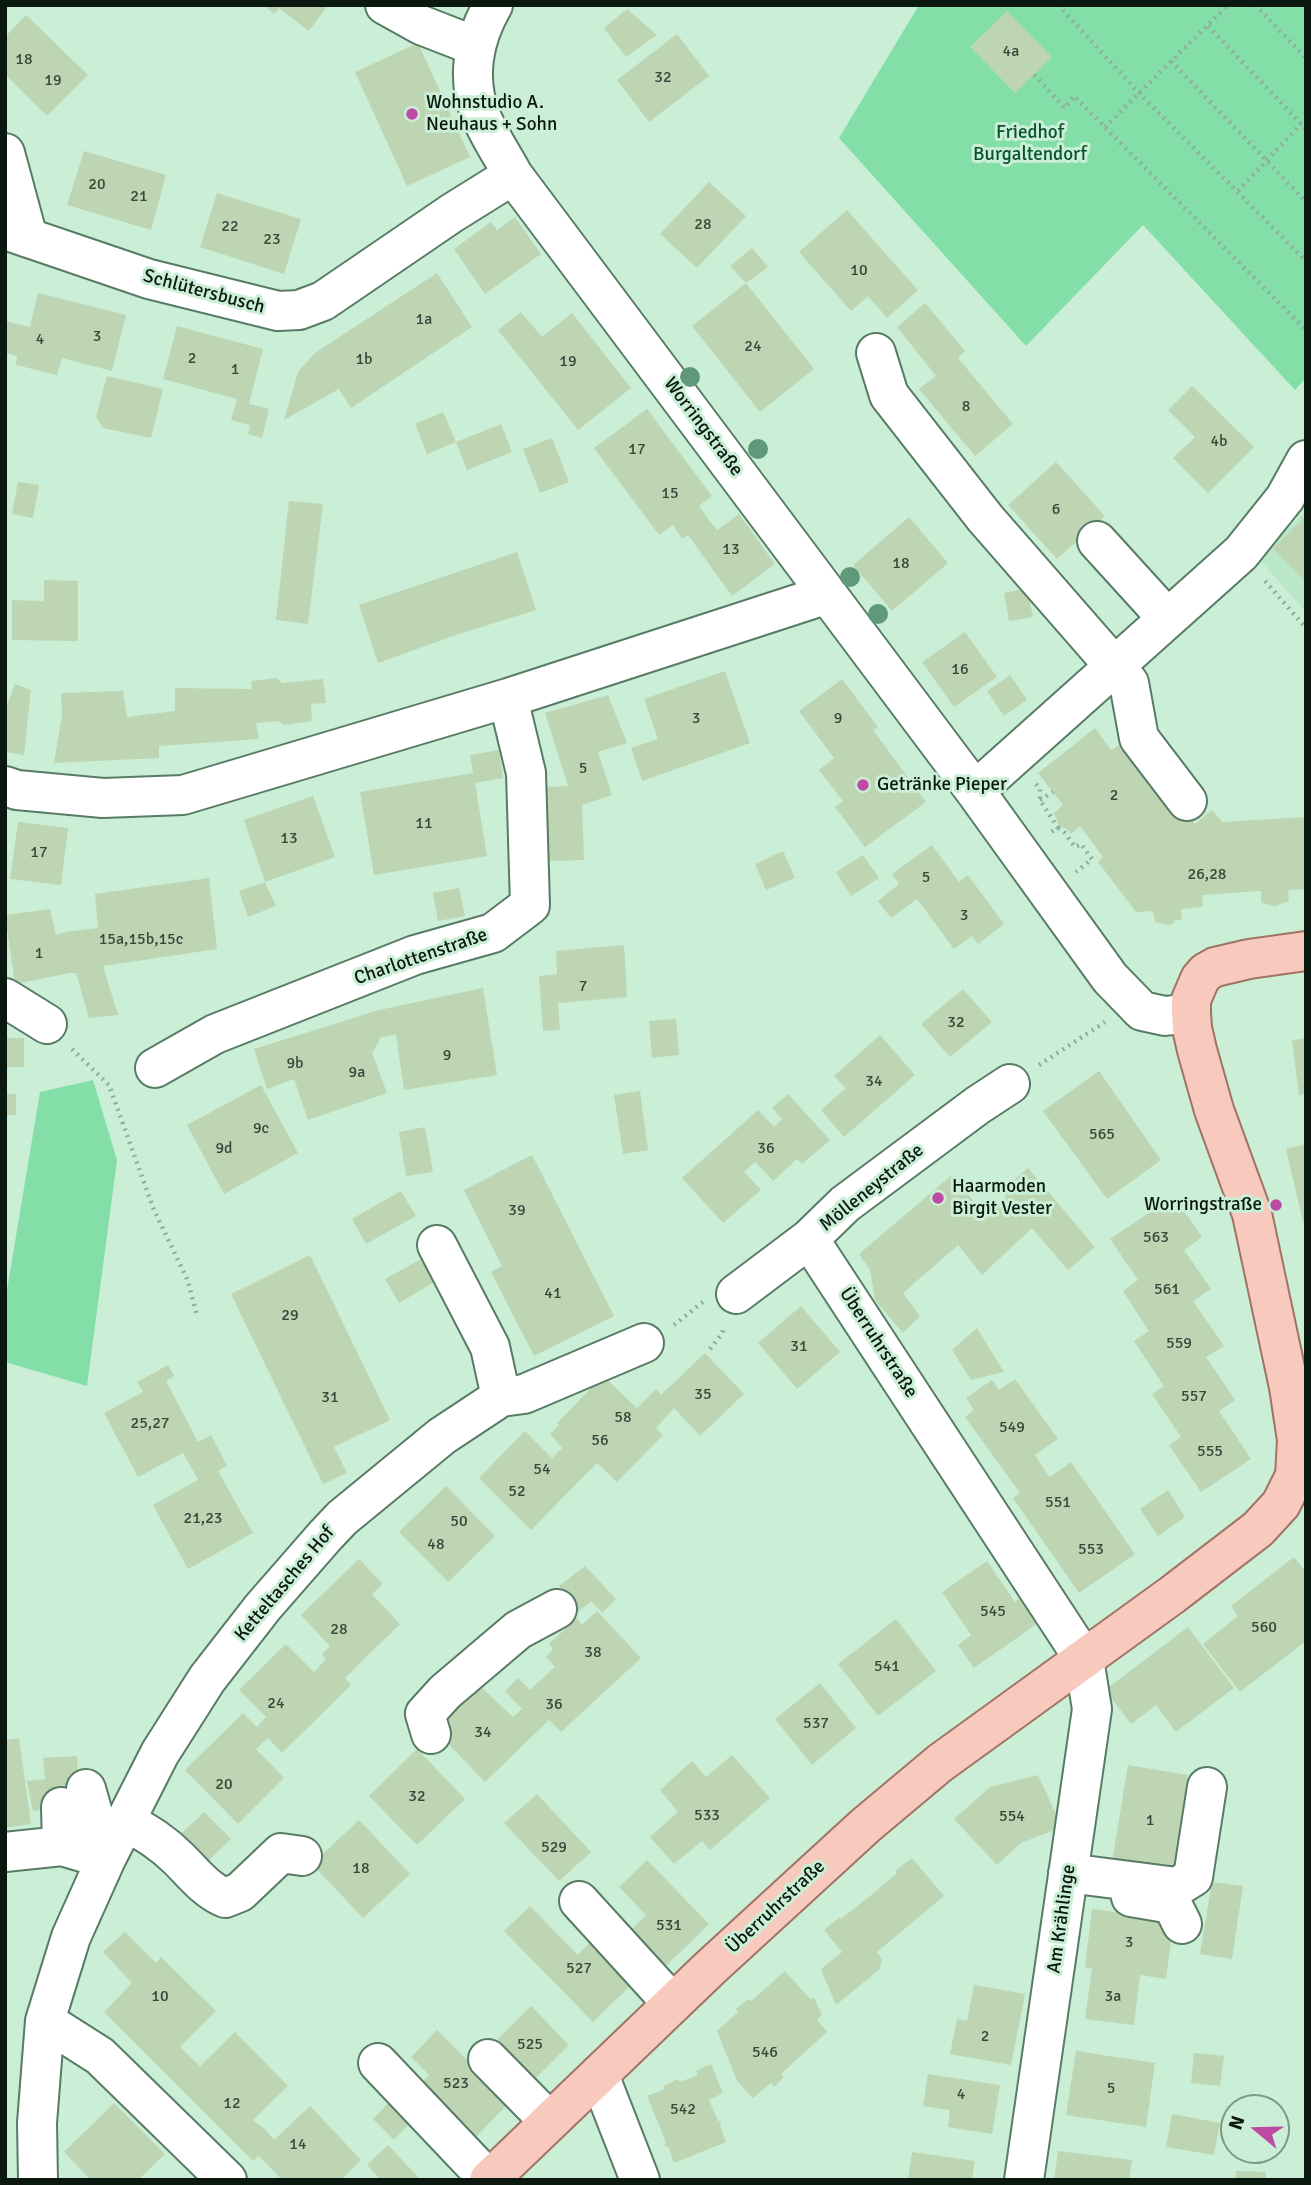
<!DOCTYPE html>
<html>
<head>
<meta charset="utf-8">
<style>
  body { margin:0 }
  #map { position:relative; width:1311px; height:2185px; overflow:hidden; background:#caefd6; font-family:Signika,sans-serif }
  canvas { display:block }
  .frame { position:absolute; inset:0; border:7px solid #0b1810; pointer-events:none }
  .north { position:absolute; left:1220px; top:2094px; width:70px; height:70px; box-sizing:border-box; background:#caefd6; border:2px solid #7e9987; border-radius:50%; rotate:289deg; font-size:19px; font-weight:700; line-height:28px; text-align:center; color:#0b1810 }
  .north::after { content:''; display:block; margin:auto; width:24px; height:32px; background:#bd4ba6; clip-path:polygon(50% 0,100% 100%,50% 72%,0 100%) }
</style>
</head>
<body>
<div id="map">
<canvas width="1311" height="2185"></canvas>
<div class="frame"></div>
<div class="north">N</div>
</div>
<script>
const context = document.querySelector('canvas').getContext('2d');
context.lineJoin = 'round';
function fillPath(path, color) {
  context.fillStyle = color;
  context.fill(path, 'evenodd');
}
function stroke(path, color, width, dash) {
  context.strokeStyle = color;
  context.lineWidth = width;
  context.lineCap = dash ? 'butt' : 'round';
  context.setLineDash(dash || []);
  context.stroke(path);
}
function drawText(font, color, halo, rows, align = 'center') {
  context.font = font + ' Signika,sans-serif';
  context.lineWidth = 6;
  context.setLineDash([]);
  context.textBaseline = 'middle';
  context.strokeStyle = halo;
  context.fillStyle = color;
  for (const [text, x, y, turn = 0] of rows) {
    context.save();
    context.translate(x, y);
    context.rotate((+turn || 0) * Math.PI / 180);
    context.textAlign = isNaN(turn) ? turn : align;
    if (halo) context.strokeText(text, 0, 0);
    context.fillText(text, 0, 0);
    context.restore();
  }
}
const built = new Path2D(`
  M1306,511V612L1258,558Z`);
const green = new Path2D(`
  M919,5H1306V378L1295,390L1143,225L1026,346L839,138Z
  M93,1080L117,1160L87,1386L5,1362V1302L40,1092Z`);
const building = new Path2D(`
  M263,5H328L309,31L279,8L274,14Z
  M627,9L657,35L626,57L604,28Z
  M1007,11L1052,57L1015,93L970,47Z
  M26,15L88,75L47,116L5,74V37Z
  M677,34L709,76L649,122L617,80Z
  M418,43L470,157L407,186L355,72Z
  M84,151L166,175L151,230L67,205Z
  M709,182L746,216L697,268L660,234Z
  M217,193L301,219L284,274L200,247Z
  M847,210L918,290L887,318L868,296L851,311L799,252Z
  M515,217L541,254L485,294L454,249L491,222L497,230Z
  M752,248L768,267L746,283L730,266Z
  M437,273L472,327L351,408L339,389L284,420L298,372L315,353Z
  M746,283L814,369L760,412L692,326Z
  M38,293L126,315L112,371L62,358L57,375L16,365L17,356L5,353V321L30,327Z
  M925,303L965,351L958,358L1013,424L975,456L919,389L936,376L897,327Z
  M521,312L542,337L572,313L631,388L578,430L498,330Z
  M177,326L263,349L249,404L269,409L262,438L248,434L250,425L231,420L237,399L163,379Z
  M107,376L163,389L151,438L103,428L96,417Z
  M1192,386L1254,447L1208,493L1173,458L1195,437L1168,410Z
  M647,409L712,496L699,506L708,519L717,530L739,514L775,564L732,596L688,535L682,539L673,525L659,535L594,448Z
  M443,412L456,442L501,424L512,452L467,470L456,442L427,454L415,424Z
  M552,438L569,482L540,493L523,449Z
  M1056,462L1105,516L1057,559L1008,505Z
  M18,482L39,485L33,518L12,514Z
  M289,501L323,504L308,624L276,620Z
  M1306,516V582L1273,548Z
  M909,517L948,563L892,611L853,565Z
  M517,552L536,610L456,635L378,663L359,605Z
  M44,580L78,581V641L12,640V600L44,601Z
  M1027,588L1033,617L1009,621L1004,593Z
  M965,632L997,677L954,707L922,662Z
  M725,671L750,743L642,781L631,748L658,739L644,699Z
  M1010,675L1027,700L1004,716L987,691Z
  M276,678L282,683L323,679L326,703L311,704L312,721L284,725L279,721L256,723L259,739L159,746V758L54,763L62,715L61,693L123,691L127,717L175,711V688L252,689L251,681Z
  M842,679L878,727L873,730L926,802L865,847L835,807L843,801L819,770L834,758L799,711Z
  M15,684L31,690L24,755L5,752V704L7,705Z
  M608,695L627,743L598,752L612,795L582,805L584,860L548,861L544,787L568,786L545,713Z
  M1095,728L1111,750L1128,739L1195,824L1212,810L1222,822L1306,817V889L1288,890L1289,901L1275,906L1261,903V891L1202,895L1203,907L1181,909L1182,920H1175L1174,923L1169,925L1155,922L1153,911L1136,912L1098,862L1103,857L1080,826L1071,834L1067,829L1059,826L1054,813L1063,805L1038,773Z
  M499,750L503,778L475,783L487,856L374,875L360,792L473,773L470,755Z
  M313,796L335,857L265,882L276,906L248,917L239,891L265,882L244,820Z
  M18,822L68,828L61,885L10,879Z
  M932,845L959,882L968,875L1004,924L978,944L972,936L954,949L917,899L891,918L878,901L899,884L892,874Z
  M783,851L795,878L766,890L755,864Z
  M863,855L879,878L851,896L836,872Z
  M209,878L217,949L103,966L118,1015L89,1018L76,973H70L15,984L5,915L50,909L56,935L65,932L98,928L95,894Z
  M459,888L465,916L438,921L433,893Z
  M624,945L627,997L558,1003L560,1030L543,1031L539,976L557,974L556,951Z
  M483,988L497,1075L404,1090L396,1035L381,1037L372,1053L387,1093L308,1120L294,1079L267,1089L254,1049L379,1010Z
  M963,989L992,1022L950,1057L921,1024Z
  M676,1019L679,1055L652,1058L649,1021Z
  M880,1035L915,1075L844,1137L821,1110L846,1088L834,1076Z
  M5,1038H24V1067H5Z
  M1306,1038V1094L1299,1095L1292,1040Z
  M1099,1071L1161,1160L1107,1199L1043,1111Z
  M261,1085L298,1153L224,1194L187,1125Z
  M640,1091L648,1150L623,1154L614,1095Z
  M5,1094H16V1115H5Z
  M788,1094L830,1140L802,1164L797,1159L773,1181L755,1162L744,1172L761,1190L723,1223L682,1178L758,1110L774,1127L782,1119L772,1108Z
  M425,1127L433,1172L406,1176L399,1132Z
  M1306,1144V1222H1303L1286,1149Z
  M532,1155L614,1316L534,1356L491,1272L502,1266L464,1190Z
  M1028,1168L1095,1247L1068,1270L1032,1228L982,1275L958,1245L903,1293L920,1316L903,1333L875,1300L870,1270L859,1254L952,1175L985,1215L1006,1197L1001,1191Z
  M401,1191L416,1216L366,1244L352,1219Z
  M1174,1196L1202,1237L1184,1250L1211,1289L1193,1301L1224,1346L1206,1357L1235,1400L1219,1411L1251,1459L1201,1492L1169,1445L1181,1437L1152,1394L1164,1386L1134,1341L1149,1331L1123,1291L1138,1280L1110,1239Z
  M310,1255L390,1420L334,1447L347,1473L323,1484L231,1294Z
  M423,1258L436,1281L399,1303L385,1279Z
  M801,1306L840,1352L797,1389L758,1343Z
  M977,1328L1004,1372L971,1380L952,1350Z
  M705,1353L744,1394L700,1436L674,1408L656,1428L663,1435L617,1482L597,1463L531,1530L479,1478L525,1431L552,1458L562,1448L550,1434L559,1425L557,1423L603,1376L637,1408L656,1389L661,1395Z
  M168,1365L174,1376L166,1381L198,1442L211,1435L227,1466L218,1471L253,1533L188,1569L153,1505L198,1480L191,1467L183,1453L138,1477L104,1413L143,1392L137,1382Z
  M1015,1379L1058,1439L1035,1455L1046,1472L1050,1477L1071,1462L1135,1554L1079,1593L1013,1498L1020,1493L965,1417L974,1410L966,1398L992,1380L999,1390Z
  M446,1486L495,1536L448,1582L399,1532Z
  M1168,1490L1185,1517L1158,1536L1140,1509Z
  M1294,1557L1306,1572V1641L1240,1692L1203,1644L1238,1616L1231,1606Z
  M359,1559L383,1584L372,1594L400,1624L345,1678L351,1685L282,1753L268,1738L256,1749L284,1778L238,1824L185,1770L243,1713L257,1727L266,1717L239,1690L286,1644L314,1672L326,1659L322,1654L330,1646L301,1615Z
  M987,1561L1015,1602L1021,1597L1038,1623L974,1668L958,1645L971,1635L942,1592Z
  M585,1566L616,1599L602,1613L591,1601L578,1612L559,1586Z
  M597,1611L641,1658L561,1732L549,1720L485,1782L435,1730L481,1687L513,1717L522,1709L505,1691L518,1678L530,1690L555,1667L546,1657L553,1649L549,1644L577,1618L582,1625Z
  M896,1619L936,1671L878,1716L838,1664Z
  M1188,1627L1234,1688L1176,1732L1156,1705L1131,1724L1105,1690Z
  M820,1683L856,1728L812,1765L775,1719Z
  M19,1738L31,1824L5,1828V1740Z
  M417,1749L465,1799L417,1845L369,1796Z
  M732,1755L770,1798L710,1850L702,1841L674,1864L650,1837L678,1812L660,1790L692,1761L706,1777Z
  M77,1756L79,1805L33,1811L27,1781L45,1779L43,1758Z
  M1128,1765L1188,1775L1172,1878L1111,1868Z
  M1038,1775L1062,1827L1021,1843L997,1865L954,1819L990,1787Z
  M537,1794L591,1852L559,1881L504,1823Z
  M204,1812L231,1839L204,1865L177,1838Z
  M359,1820L410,1874L363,1918L312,1864Z
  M912,1858L944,1896L877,1952L882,1959L880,1969L836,2005L821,1969L842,1952L824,1930L840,1917L841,1919L870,1896L897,1873L895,1871Z
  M647,1860L709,1924L662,1970L627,1934L646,1915L619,1887Z
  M1212,1882L1243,1886L1232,1959L1200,1954Z
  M530,1906L578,1955L590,1942L632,1984L593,2022L504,1931Z
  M1092,1909L1174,1919L1166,1979L1140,1975L1134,2025L1085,2019L1092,1968H1085Z
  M125,1932L156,1963L161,1957L216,2011L180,2047L200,2066L235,2032L288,2086L253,2120L265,2129L274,2140L310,2106L361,2160L341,2180H282L259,2156L253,2161L104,2012L132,1983L103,1952Z
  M785,1971L810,1999L814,1998L822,2015L817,2020L827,2032L781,2074L784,2077L774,2087L771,2083L753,2098L737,2081L717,2031L738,2012L736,2009L748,1999L751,2001Z
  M974,1985L1025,1994L1011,2065L950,2054L957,2019L967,2021Z
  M531,2006L569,2045L530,2084L491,2046Z
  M437,2030L510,2102L465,2148L411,2094L429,2075L411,2057Z
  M1076,2051L1155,2063L1146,2127L1066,2115Z
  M1194,2053L1224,2056L1220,2086L1191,2083Z
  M711,2064L723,2093L709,2100L718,2121H721L720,2126L726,2142L674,2163L669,2148L664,2146L666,2142L647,2096L665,2089L663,2086L678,2079L680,2082L698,2075L696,2071Z
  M928,2074L1000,2085L992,2134L948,2127L950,2110L923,2106Z
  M394,2097L415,2118L394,2140L373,2119Z
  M114,2103L165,2154L138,2180H91L64,2152Z
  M1172,2114L1220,2123L1214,2155L1166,2147Z
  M388,2145L421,2180H381L367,2165Z
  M1058,2151L1132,2160L1129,2180H1054Z
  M912,2152L975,2161L972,2180H908Z
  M1236,2171L1266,2172V2180H1235Z`);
const path = new Path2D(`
  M1058,5L1139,93L1306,261
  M1255,5L1306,58
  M1208,26L1306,129
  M1171,61L1306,202
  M1034,75L1065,108L1074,96L1306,330
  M1105,127L1228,5
  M1238,191L1301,124
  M1265,581L1306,628
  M1036,784L1040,789V800L1058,828L1051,832
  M1040,800L1053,792
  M1058,828L1064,832L1075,847L1081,844L1092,859L1076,872
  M72,1049L109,1085L154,1210L188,1281L197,1316
  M1039,1065L1105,1022
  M674,1325L703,1302
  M710,1349L722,1334L724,1327`);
const minor = new Path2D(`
  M385,5L421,25L475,46
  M493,5C473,39 466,79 481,116C489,136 503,156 513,175L975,791L1110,978L1142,1011L1165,1016L1191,1013
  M5,153L28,238
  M5,230L149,279L278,311L299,310L323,301L452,213L513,175
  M876,353L889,395L985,518L1129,683L1139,738L1187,801
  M1097,541L1167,618
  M5,786L17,790L103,798L183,795L508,698L828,594
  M975,791L1241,553L1285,498L1306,460
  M5,998L47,1024
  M155,1068L215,1034L415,955L493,933L530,905L526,773L508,698
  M809,1239L1084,1659L1092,1709L1024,2180
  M736,1294L809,1239L845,1204L978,1105L1010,1084
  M501,1397L524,1394L644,1343
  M431,1734L425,1714L445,1692L518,1630L557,1609
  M86,1789L106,1859
  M61,1807L62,1846
  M124,1821C145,1831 163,1843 179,1859C194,1874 206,1890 225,1898L240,1892L281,1853L302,1856
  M5,1852L62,1846L106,1859
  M1068,1873L1177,1887L1193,1877L1207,1787
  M1131,1897L1172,1904L1182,1924
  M579,1901L672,2003
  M45,2021L100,2056L227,2180
  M488,2059L549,2121
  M378,2063L489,2180
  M599,2075L640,2180
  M38,2180L37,2123L45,2021L71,1937L106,1859L160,1753L207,1679L263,1607L325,1536L342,1518L442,1436L501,1397L490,1347L437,1245`);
const major = new Path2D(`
  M489,2180L710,1968L866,1825L940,1763L1172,1595L1258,1529L1281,1504L1295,1476L1297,1440L1289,1387L1252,1214L1214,1110L1197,1050L1192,1028L1191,1013V1000L1200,979L1206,972L1215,967L1249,959L1306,951`);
const trees = [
  [690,377],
  [758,449],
  [850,577],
  [878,614]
];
const markers = [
  [412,114,7,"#bd4ba6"],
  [863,785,7,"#bd4ba6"],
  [938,1198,7,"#bd4ba6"],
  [1276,1205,7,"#bd4ba6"]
];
const numberNames = [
  ["4a",1011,52],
  ["18",24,60],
  ["32",663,78],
  ["19",53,81],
  ["20",97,185],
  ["21",139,197],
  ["28",703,225],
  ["22",230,227],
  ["23",272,240],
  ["10",859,271],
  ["1a",424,320],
  ["3",97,337],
  ["4",40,340],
  ["24",753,347],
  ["2",192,359],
  ["1b",364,360],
  ["19",568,362],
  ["1",235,370],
  ["8",966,407],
  ["4b",1219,442],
  ["17",637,450],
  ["15",670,494],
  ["6",1056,510],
  ["13",731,550],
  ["18",901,564],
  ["16",960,670],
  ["3",696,719],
  ["9",838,719],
  ["5",583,769],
  ["2",1114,796],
  ["11",424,824],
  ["13",289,839],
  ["17",39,853],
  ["26,28",1207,875],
  ["5",926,878],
  ["3",964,916],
  ["15a,15b,15c",141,940],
  ["1",39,954],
  ["7",583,987],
  ["32",956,1023],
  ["9",447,1056],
  ["9b",295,1064],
  ["9a",357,1073],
  ["34",874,1082],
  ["9c",261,1129],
  ["565",1102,1135],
  ["9d",224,1149],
  ["36",766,1149],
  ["39",517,1211],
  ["563",1156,1238],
  ["561",1167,1290],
  ["41",553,1294],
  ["29",290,1316],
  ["559",1179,1344],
  ["31",799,1347],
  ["35",703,1395],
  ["557",1194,1397],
  ["31",330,1398],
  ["58",623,1418],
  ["25,27",150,1424],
  ["549",1012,1428],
  ["56",600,1441],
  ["555",1210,1452],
  ["54",542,1470],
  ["52",517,1492],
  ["551",1058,1503],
  ["21,23",203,1519],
  ["50",459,1522],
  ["48",436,1545],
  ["553",1091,1550],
  ["545",993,1612],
  ["560",1264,1628],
  ["28",339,1630],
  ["38",593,1653],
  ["541",887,1667],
  ["24",276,1704],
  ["36",554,1705],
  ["537",816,1724],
  ["34",483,1733],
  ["20",224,1785],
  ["32",417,1797],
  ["533",707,1816],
  ["554",1012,1817],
  ["1",1150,1821],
  ["529",554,1848],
  ["18",361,1869],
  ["531",669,1926],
  ["3",1129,1943],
  ["527",579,1969],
  ["10",160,1997],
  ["3a",1113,1997],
  ["2",985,2037],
  ["525",530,2045],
  ["546",765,2053],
  ["523",456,2084],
  ["5",1111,2089],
  ["4",961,2095],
  ["12",232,2104],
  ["542",683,2110],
  ["14",298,2145]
];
const poiNames = [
  ["Wohnstudio A.",426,103],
  ["Neuhaus + Sohn",426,125],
  ["Getränke Pieper",877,785],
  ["Haarmoden",952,1187],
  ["Birgit Vester",952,1209],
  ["Worringstraße",1262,1205,"right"]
];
const parkNames = [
  ["Friedhof",1030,133],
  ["Burgaltendorf",1030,155]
];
const streetNames = [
  ["Schlütersbusch",204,292,15],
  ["Worringstraße",703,427,53],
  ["Charlottenstraße",421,957,-19],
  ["Mölleneystraße",872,1188,-39],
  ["Überruhrstraße",878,1343,57],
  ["Ketteltasches Hof",285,1584,-50],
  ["Überruhrstraße",776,1907,-43],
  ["Am Krählinge",1062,1919,-82]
];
fillPath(built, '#bae7c9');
fillPath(green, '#83dea7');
fillPath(building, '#bdd5b3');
stroke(minor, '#587b65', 42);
stroke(major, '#a07464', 42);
stroke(path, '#8fad99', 4.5, [2, 5]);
stroke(minor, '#fff', 38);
stroke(major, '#f7cabd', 38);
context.fillStyle = '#5f997a';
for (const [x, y] of trees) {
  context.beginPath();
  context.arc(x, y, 10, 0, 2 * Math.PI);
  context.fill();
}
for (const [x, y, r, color] of markers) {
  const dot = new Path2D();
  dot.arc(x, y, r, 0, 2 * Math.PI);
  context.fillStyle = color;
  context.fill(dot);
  stroke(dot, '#caefd6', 2.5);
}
drawText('16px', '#384739', null, numberNames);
drawText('19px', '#0b1810', '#caefd6', poiNames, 'left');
drawText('19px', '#08522f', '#caefd6', parkNames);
drawText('19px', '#0b1810', '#caefd6', streetNames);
</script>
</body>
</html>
